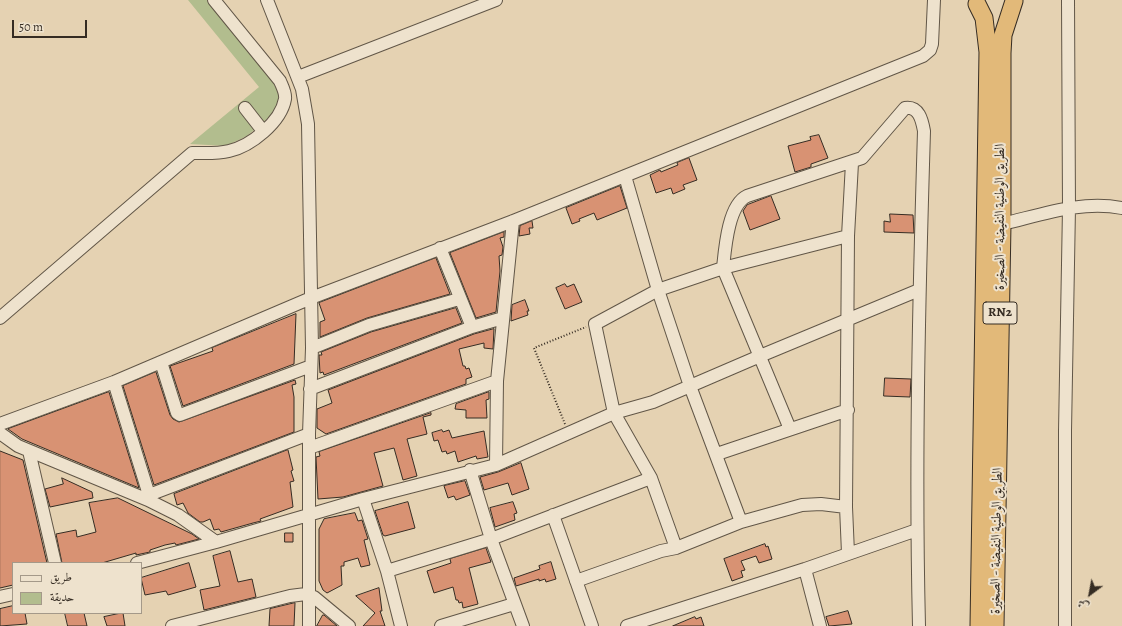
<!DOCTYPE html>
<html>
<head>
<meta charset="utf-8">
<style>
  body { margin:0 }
  #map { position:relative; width:1122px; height:626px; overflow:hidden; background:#e5d2b2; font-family:Alegreya,Amiri,serif }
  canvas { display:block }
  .legend { position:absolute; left:12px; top:562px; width:130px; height:52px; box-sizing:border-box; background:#eee2cd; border:1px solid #a49989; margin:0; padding:5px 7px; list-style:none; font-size:12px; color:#352c23 }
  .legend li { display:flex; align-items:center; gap:8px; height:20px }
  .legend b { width:20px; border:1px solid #a49989 }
  .north { position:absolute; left:1070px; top:574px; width:40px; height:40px; -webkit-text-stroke:3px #eee2cd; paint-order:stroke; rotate:212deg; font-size:11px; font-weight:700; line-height:16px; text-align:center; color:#352c23 }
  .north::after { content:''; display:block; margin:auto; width:14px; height:18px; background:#352c23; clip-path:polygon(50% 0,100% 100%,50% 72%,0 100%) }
  .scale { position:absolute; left:12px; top:20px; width:75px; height:18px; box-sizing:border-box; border:2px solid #352c23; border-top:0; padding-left:5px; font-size:12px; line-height:14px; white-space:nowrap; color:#352c23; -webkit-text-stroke:3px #eee2cd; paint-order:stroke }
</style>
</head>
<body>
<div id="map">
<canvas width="1122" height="626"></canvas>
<ul class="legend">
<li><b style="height:5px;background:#eee2cd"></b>طريق</li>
<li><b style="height:11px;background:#b2bd8e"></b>حديقة</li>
</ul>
<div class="north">ش</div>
<div class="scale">50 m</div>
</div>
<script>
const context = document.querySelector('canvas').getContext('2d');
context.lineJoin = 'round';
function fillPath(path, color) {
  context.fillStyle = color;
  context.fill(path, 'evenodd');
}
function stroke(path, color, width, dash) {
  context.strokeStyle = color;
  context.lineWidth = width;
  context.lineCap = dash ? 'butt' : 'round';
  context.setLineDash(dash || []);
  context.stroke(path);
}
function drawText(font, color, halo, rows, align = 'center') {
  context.font = font + ' Alegreya,Amiri,serif';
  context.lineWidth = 4;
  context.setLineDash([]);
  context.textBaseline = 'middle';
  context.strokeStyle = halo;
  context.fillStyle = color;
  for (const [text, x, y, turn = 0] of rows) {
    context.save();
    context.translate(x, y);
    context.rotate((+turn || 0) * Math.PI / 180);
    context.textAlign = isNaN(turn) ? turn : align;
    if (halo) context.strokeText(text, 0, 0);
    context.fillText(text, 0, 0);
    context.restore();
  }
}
const green = new Path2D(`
  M188,0H207L276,85L280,98L275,112L247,136L226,146L190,144L259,87Z`);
const building = new Path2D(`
  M819,135L828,158L811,164V167L795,172L788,146L811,140L810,137Z
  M689,158L697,180L683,185L685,189L673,194L671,188L656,193L650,175L660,170L661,172L678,165L677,163Z
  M620,186L627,208L597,220L594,213L579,219L580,221L572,224L566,208Z
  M771,196L780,219L750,230L743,211L747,205Z
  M890,214L913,215L914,233L884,232V221L890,222Z
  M532,221L533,228H529L530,234L519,236L520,226Z
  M504,232V237L500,238L503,247L502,255L499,256L500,271L496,312L476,318L450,253Z
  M436,258L450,294L367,318L320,337V322L325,320L319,303Z
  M565,284L567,287L574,284L582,302L565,309L556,288Z
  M525,300L529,311H527L528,315L511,321L512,305Z
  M456,308L462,323L324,375L323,372L320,373L319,355H322L321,352L371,332Z
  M296,314L294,364L183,406L170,366L213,351L212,348Z
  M494,329L493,349L484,348V343L459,349L463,366H465L466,369L469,368L472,377L466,379V384L326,434L317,428V409L332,403L328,390L474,334Z
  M156,372L170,415L173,419L179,422L295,380L296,384L292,385L294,397V432L154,485L123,386Z
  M885,378L911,379L910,397L884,396Z
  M109,392L139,488L22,439L8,429Z
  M489,392V399L486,400L487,418H466V410L455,409L456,404Z
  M431,413V415L423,417L427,434L407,439L417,476L403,480L394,448L374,453L383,486L343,497L318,499L316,457L320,456L319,452Z
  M442,430L443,432L449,430L452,438L484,431L488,457L477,459L476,456L458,462L455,451L447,454L446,451L442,452L438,440L434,441L432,433Z
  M288,450L293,470L291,471L294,481L290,482L293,507L260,519L261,521L253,523L221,532L219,529L214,530L210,519L203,522H200L188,513L183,503L177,505L174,494Z
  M0,451L23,460L47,563H13V585L0,588Z
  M521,463L529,489L512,495L508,483L484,490L480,477L498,472Z
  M62,478L92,492L93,498L50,507L45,489L63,484Z
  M465,481L470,495L456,500L454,496L448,498L444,486Z
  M118,498L192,534L199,539L176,545L175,543L165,545L150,550V552L136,555V553L102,563H62L56,534L76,530L77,537L96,532L89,503Z
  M408,502L415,528L385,536L383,535L375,511Z
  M513,502L517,513L514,514L515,520L495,527L490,508Z
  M355,513L358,521L362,520L368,539L364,540L370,565L361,567L358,558L344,562V566H341L342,585L327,593L323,590L319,581V529L324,519Z
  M285,533H293V542H285Z
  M765,544L766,547L768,546L772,559L759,563L756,556L741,561L745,570L741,571L743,577L732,581L724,559Z
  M486,548L491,562L469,568L478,604L463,608L462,602L459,603L458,600H456L453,587L434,593L427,571L451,563L450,559Z
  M230,551L238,582L252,579L256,597L204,610L200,590L220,586L213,556Z
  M551,562L556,579L546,582L545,579L539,581V579L516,586L514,578L540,569L539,566Z
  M189,563L196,587L168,595L166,591L145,595L141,578Z
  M379,588L382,611H380L385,626H363L375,613L356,596Z
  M295,603L294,626H269L270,609Z
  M13,606V613H25L27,624L0,626V609Z
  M848,611L852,624L829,626L826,617Z
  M65,613H84L87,626H68Z
  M123,613L125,626H107L104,617Z
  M323,615H324L337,626H317Z
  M695,617L696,619L701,617L704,626H673Z`);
const path = new Path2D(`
  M565,424L534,348L586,327`);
const minor = new Path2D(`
  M267,0L302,89L308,124L312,348L309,434V626
  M298,77L496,0
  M245,108L263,131
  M625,176L658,290L723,268L848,236
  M1002,224C1041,215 1081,200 1122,208
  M440,248L472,327
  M0,318L192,153C204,153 217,154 229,151C251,146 281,122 285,99C286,93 282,86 280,81L214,0
  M312,348L369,325L459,299
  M161,362L177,413L180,415L311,366
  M114,382L149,495L148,500
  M310,389L472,327L503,318
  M0,424L114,382L311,298L513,221L923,56L930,50L932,44L934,0
  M790,429L723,268C725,249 728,205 747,196L862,158L905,108C919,106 922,120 924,131C919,296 915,461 919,626
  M0,433L18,446L148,500L178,515L216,542
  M309,448L497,381
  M29,451L55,563
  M717,454L848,410
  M496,465L497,381L513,221
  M470,470L491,539L523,626
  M149,495L309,434
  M363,499L387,571L401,626
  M553,515L592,626
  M676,548L651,478L614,413L595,324L658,290L690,386L741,522
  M848,553L846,507L848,236L852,163
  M137,563L216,542L363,499L496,465L614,413L653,402L760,356L919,290
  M805,569L820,626
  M387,571L491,539L651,478
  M576,581L661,551L676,548L741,522L802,505L821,504L846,507
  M0,597L13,594
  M172,626L290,596L306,594L314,597L349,626
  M441,626L514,604
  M627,626L805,569L917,530
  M1065,626V431L1069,208L1068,0`);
const highway = new Path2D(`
  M977,4L984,18L988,52L979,626
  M995,626L1002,224V53L1003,35L1014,1`);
const shields = [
  [1000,313,34]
];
const shieldNames = [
  ["RN2",1000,313]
];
const streetNames = [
  ["الطريق الوطنية النفيضة - الصخيرة",1001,217,-90],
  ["الطريق الوطنية النفيضة - الصخيرة",997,541,-89]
];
fillPath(green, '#b2bd8e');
fillPath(building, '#d89273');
stroke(building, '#352c23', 1);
stroke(minor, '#615647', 14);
stroke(highway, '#352c23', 19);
stroke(path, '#352c23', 2, [1, 2]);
stroke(minor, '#eee2cd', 12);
stroke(highway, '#e2b979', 17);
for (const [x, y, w] of shields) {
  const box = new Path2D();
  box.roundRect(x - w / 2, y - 11, w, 22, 3);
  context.fillStyle = '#eee2cd';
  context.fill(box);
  stroke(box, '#352c23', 1);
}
drawText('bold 13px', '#352c23', null, shieldNames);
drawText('14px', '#352c23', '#eee2cd', streetNames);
</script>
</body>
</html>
